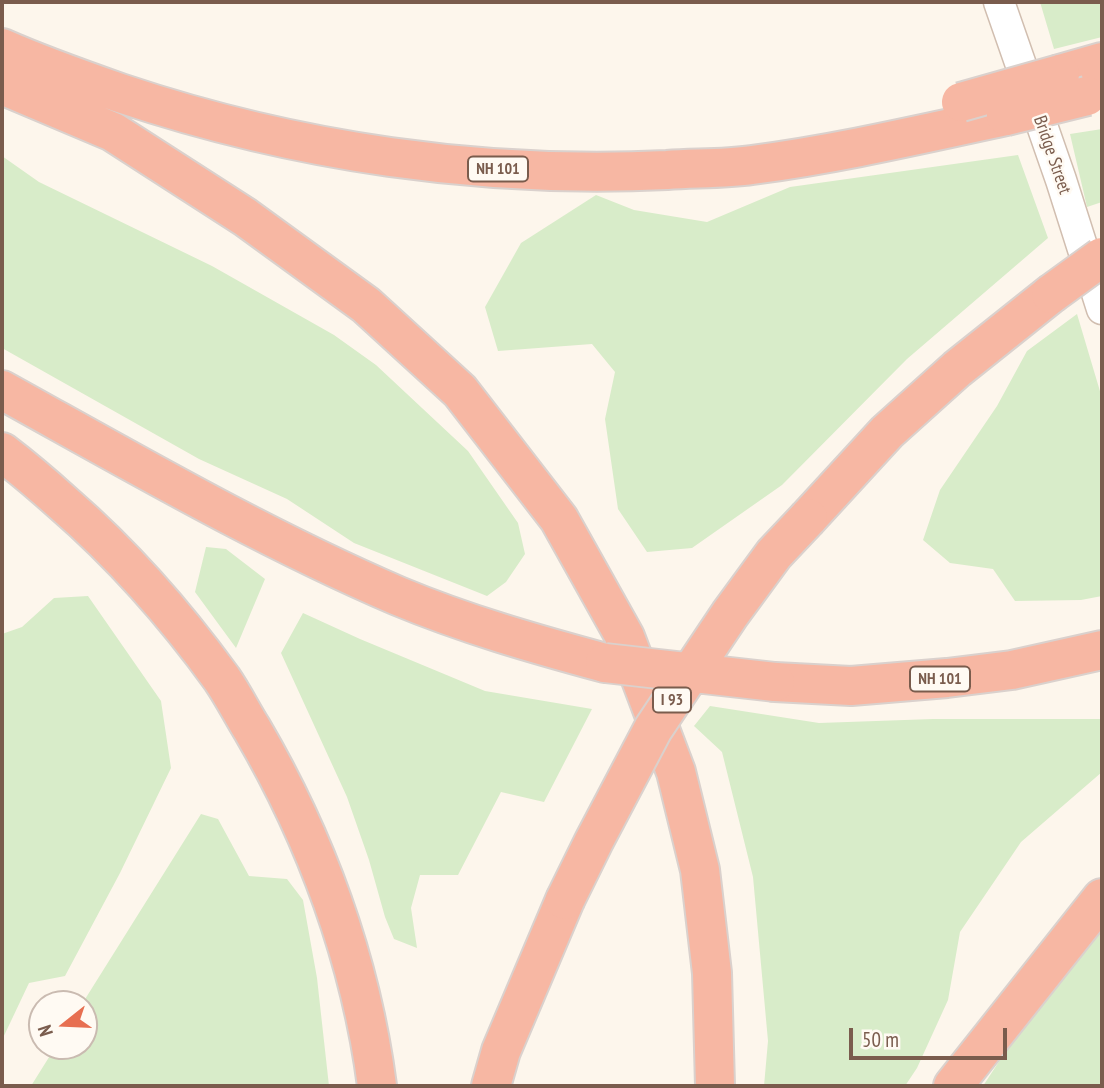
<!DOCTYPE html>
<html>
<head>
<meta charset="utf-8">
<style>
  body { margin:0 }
  #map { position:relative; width:1104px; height:1088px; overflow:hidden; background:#fdf6ec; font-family:"PT Sans Narrow",sans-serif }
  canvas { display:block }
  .frame { position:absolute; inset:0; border:4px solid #7a5c4d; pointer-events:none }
  .north { position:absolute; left:28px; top:990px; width:70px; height:70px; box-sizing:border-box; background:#fffaf3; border:2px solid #cabbb1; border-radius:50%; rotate:252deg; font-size:19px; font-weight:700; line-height:28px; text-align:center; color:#7a5c4d }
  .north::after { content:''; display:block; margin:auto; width:24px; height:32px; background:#e76f51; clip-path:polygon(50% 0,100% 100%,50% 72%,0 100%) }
  .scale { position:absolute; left:849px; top:1028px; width:158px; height:32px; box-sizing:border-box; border:4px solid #7a5c4d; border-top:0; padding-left:9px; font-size:21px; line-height:24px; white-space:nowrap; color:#7a5c4d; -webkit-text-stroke:5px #fffaf3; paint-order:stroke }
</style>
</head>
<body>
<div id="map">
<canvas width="1104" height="1088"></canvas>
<div class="frame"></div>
<div class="north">N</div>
<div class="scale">50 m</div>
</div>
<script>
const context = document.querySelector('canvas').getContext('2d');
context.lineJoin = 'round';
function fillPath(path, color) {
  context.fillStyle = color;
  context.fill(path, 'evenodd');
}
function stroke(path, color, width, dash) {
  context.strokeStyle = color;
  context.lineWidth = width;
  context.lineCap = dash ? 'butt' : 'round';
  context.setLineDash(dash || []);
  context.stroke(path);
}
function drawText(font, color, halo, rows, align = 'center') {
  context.font = font + ' "PT Sans Narrow",sans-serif';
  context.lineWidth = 5;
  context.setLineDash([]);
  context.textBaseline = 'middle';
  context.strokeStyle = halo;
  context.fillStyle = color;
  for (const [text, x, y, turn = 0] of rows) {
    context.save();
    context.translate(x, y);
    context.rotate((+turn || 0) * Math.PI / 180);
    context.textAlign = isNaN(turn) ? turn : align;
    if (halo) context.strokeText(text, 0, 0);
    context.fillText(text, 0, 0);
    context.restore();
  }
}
const green = new Path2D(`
  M1040,2H1102V37L1054,49Z
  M1102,129V202L1087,207L1070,134Z
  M1018,155L1048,238L907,359L782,485L692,548L647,552L618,509L605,419L615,372L592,344L498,351L485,307L521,243L596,195L634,210L707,222L790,187Z
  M2,156L39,182L212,266L334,335L376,365L468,451L518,523L525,554L506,582L487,596L354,543L287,499L199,459L2,348Z
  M1077,314L1102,398V596L1081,600L1015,601L993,569L950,563L923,540L940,490L997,406L1027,351Z
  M206,547L226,549L265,579L236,648L195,592Z
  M88,596L161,701L171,768L120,873L65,976L29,983L2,1040V634L22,627L54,598Z
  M303,613L360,639L485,691L592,709L544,802L501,792L458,875H420L411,908L417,948L394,939L385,917L369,860L347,797L281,653Z
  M710,706L819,723L933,719H1102V772L1021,842L960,932L948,1000L917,1068L905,1086H764L768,1041L753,877L722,752L694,726Z
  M201,814L218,819L249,876L287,879L303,900L317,978L329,1086H31L56,1046H84V1004H82Z
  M1102,926V1086H983L1015,1037Z`);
const minor = new Path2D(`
  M999,2L1061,180L1102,309`);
const highway = new Path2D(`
  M2,48C40,65 80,79 120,93C296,152 482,179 667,170C695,168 724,169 752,165C837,154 922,134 1006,116
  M1060,74L1102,62
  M2,85L113,132L245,217L366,305L460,391L559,519L625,637L676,772L700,870L712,973L715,1086
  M2,390C132,462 261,537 398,596C465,624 535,644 605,663
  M2,452C23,468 43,485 63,503C123,555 175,614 222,679C233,695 242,713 252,729C316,838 361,961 377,1086
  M808,518L887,432L957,369L1051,294
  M775,682L851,686L947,678L1012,670L1102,650
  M491,1086L501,1051L565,900
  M953,1086L1102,898`);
const highwayBridge = new Path2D(`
  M961,102L1060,74
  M1006,116L1087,96
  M1051,294L1102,257
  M605,663L775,682
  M565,900L594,841L653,729L730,614L774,554L808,518`);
const shields = [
  [498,169,60],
  [940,679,60],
  [672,700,38]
];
const shieldNames = [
  ["NH 101",498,169],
  ["NH 101",940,679],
  ["I 93",672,700]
];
const streetNames = [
  ["Bridge Street",1052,155,71]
];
fillPath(green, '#d8ecc9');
stroke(minor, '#d1beb0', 33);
stroke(highway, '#dad1cd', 42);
stroke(minor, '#fff', 30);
stroke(highway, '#f7b7a3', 38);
stroke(highwayBridge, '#dad1cd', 42, []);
stroke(highwayBridge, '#f7b7a3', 38);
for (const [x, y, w] of shields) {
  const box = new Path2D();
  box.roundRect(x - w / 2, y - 12.5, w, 25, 5);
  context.fillStyle = '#fffaf3';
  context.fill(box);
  stroke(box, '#7a5c4d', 2);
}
drawText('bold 16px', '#7a5c4d', null, shieldNames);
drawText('18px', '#7a5c4d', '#fffaf3', streetNames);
</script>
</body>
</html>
